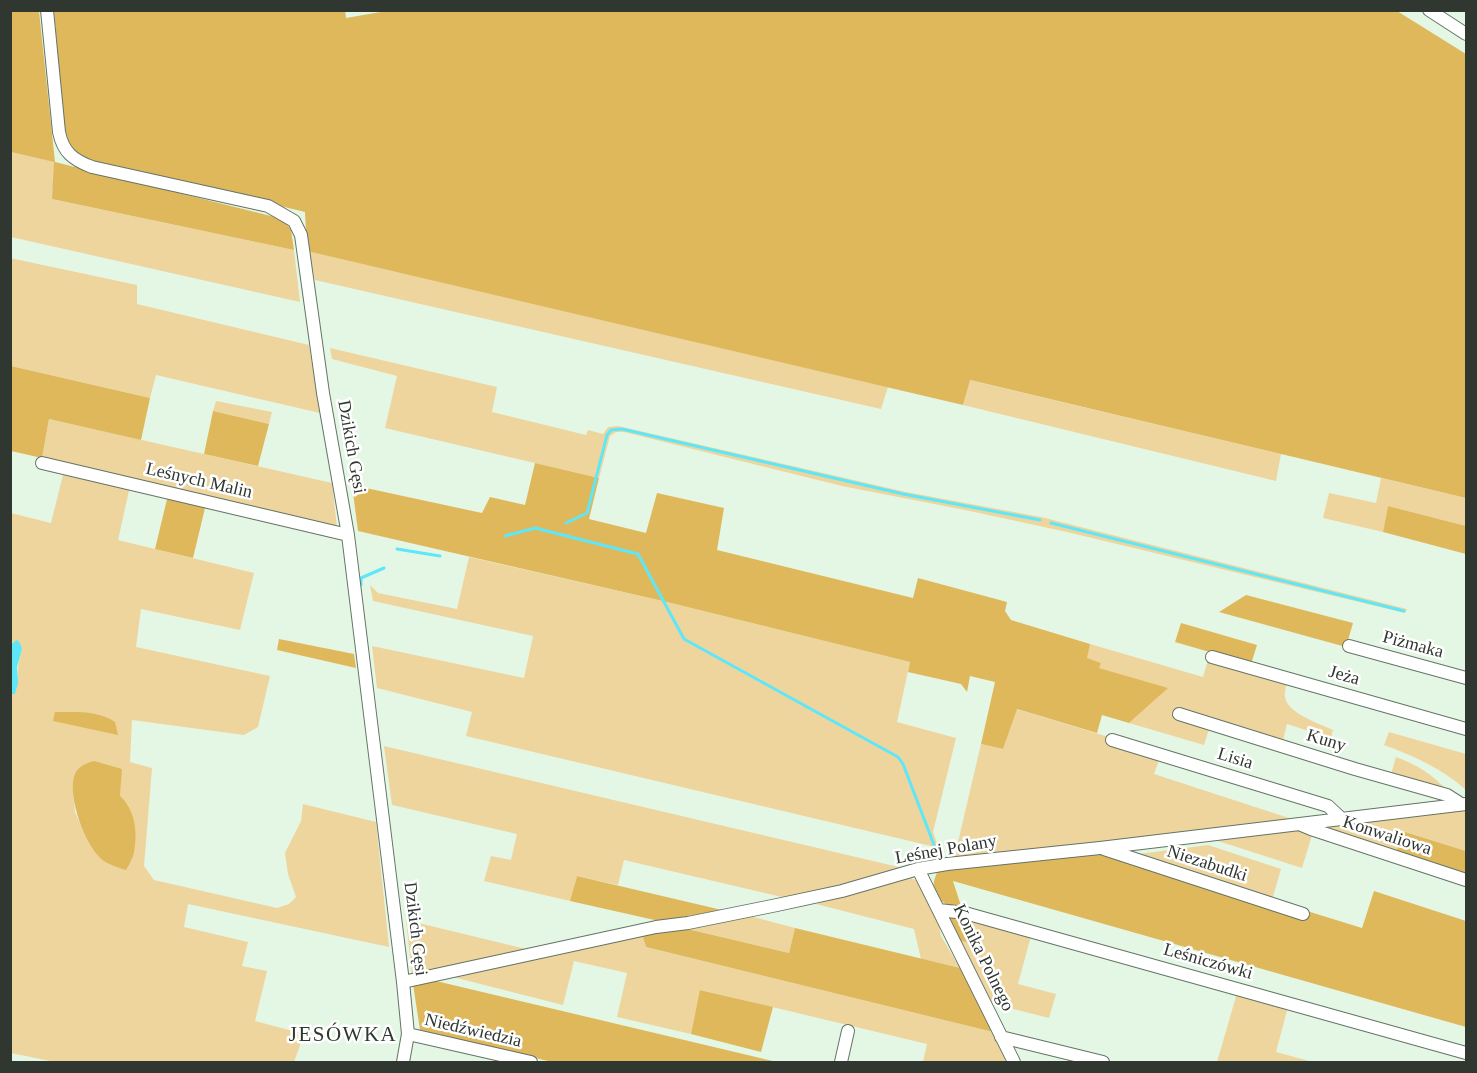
<!DOCTYPE html>
<html>
<head>
<meta charset="utf-8">
<style>
  body { margin:0 }
  #map { position:relative; width:1477px; height:1073px; overflow:hidden; background:#e4f7e5; font-family:Georgia,serif }
  canvas { display:block }
  .frame { position:absolute; inset:0; border:12px solid #2f3730; pointer-events:none }
</style>
</head>
<body>
<div id="map">
<canvas width="1477" height="1073"></canvas>
<div class="frame"></div>
</div>
<script>
const context = document.querySelector('canvas').getContext('2d');
context.lineJoin = 'round';
function fillPath(path, color) {
  context.fillStyle = color;
  context.fill(path, 'evenodd');
}
function stroke(path, color, width, dash) {
  context.strokeStyle = color;
  context.lineWidth = width;
  context.lineCap = dash ? 'butt' : 'round';
  context.setLineDash(dash || []);
  context.stroke(path);
}
function drawText(font, color, halo, rows, align = 'center') {
  context.font = font + ' Georgia,serif';
  context.lineWidth = 5;
  context.setLineDash([]);
  context.textBaseline = 'middle';
  context.strokeStyle = halo;
  context.fillStyle = color;
  for (const [text, x, y, turn = 0] of rows) {
    context.save();
    context.translate(x, y);
    context.rotate((+turn || 0) * Math.PI / 180);
    context.textAlign = isNaN(turn) ? turn : align;
    if (halo) context.strokeText(text, 0, 0);
    context.fillText(text, 0, 0);
    context.restore();
  }
}
const green = new Path2D(`
  M11,152L55,162L52,199L294,250L300,302L11,237Z
  M308,251L888,387L881,409L315,280Z
  M10,258L137,285V304L309,345L320,413L156,375L150,398L11,366Z
  M330,348L497,387L492,412L586,435L588,430L603,434L608,427L618,426L906,492L1041,517L1407,609L1405,613L1067,532L970,511L842,486L624,432H616L610,436L599,478L385,428L397,376L332,359Z
  M969,380L1281,454L1276,481L963,405Z
  M216,401L272,412L269,424L213,411Z
  M49,419L332,483L337,527L42,458Z
  M64,471L130,486L118,540L254,573L240,630L141,609L136,647L270,676L258,727L244,735L132,720L130,762L152,768L144,866L154,880L277,908L289,904L296,897L288,874L285,853L301,821L303,804L376,822L389,947L188,904L184,927L248,942L242,966L267,971L255,1021L304,1034L294,1062H55L11,1053L10,694H15C19,679 16,664 22,649L12,642L11,644V513L51,523ZM121,769L120,796L83,830L75,812L73,792Z
  M1381,478L1466,498V526L1388,506L1383,532L1323,518L1329,493L1376,503Z
  M469,557L667,602L910,662L897,722L956,738L933,832L943,860L936,861L931,846L466,736L472,712L377,688L372,646L524,678L533,636L373,601L370,585L378,593L457,609Z
  M1090,644L1203,677L1208,660L1287,682C1286,687 1284,692 1285,697C1287,713 1320,724 1333,730L1331,738L1287,724L1282,744L1210,726L1204,745L1129,723L1167,688L1098,668L1101,663L1086,658Z
  M1016,709L1112,738L1160,757L1154,774L1292,819L954,859L981,744L1003,749Z
  M1389,732L1466,754V790C1443,769 1414,756 1384,745Z
  M384,746L907,869L786,898L624,860L618,885L577,876L570,901L484,881L491,856L511,860L517,834L392,805Z
  M1396,757C1417,765 1433,774 1447,791L1390,778Z
  M1466,808V851L1400,830V842L1396,852L1318,826Z
  M1290,827L1312,835L1302,868L1218,841Z
  M1208,845L1281,869L1272,900L1131,855Z
  M905,876L918,881L937,916L941,936L960,968L921,959L914,929L816,904Z
  M746,915L795,928L789,953L679,927Z
  M963,916L1031,936L1018,984L1056,994L1049,1018L993,1004L988,1000L959,940L973,944Z
  M406,920L526,949L412,975Z
  M642,934L646,947L993,1032L1009,1062H923L927,1044L701,990L691,1034L617,1017L627,973L574,961L563,1005L453,977Z
  M1237,993L1288,1007L1276,1052L1313,1062H1217Z`);
const forest = new Path2D(`
  M345,10L346,18L392,10L1397,11L1466,54V498L970,380L963,405L307,251L305,212L90,160L79,156L65,141L54,11Z
  M11,11H39L55,162L283,219L291,230L294,250L52,199L54,162L11,152Z
  M11,366L150,398L141,440L49,419L42,458L11,451Z
  M213,411L269,424L258,466L204,454Z
  M535,463L599,478L589,519L646,533L657,493L724,508L717,550L913,598L918,578L1007,602L1005,611L1011,620L1090,644L1087,658L1101,663L1099,668L1168,688L1129,723L1102,715L1097,733L1017,709L1003,749L981,744L995,682L970,676L967,692L961,684L908,672L910,662L667,602L358,531L352,485L482,513L490,497L525,505Z
  M168,495L206,504L193,558L155,549Z
  M1388,506L1466,526V554L1383,532Z
  M1246,595L1353,623L1346,647L1219,612Z
  M1181,623L1257,645L1251,664L1175,642Z
  M279,639L354,654L356,668L277,650Z
  M55,712C75,712 98,710 115,722L118,735L53,721Z
  M94,761L122,769L120,796C135,810 138,832 134,852C133,858 129,865 126,870C119,868 110,865 104,861C86,849 66,795 75,774C78,766 87,763 94,761Z
  M1399,830L1466,851V876L1396,852L1400,842Z
  M1100,854L1304,919L1307,911L1362,928L1374,891L1466,921V1027L953,881L962,909C940,905 925,893 939,869Z
  M577,876L722,910L659,921L570,901Z
  M950,916H963L973,944L959,940L949,919Z
  M679,927L789,953L795,928L960,968L975,989L993,1032L646,947L642,934Z
  M436,981L777,1062H552L420,1030L413,984Z
  M700,990L773,1007L761,1052L691,1034Z`);
const water = new Path2D(`
  M17,640L20,643L22,649L17,667L18,683L15,694H11V644Z`);
const stream = new Path2D(`
  M566,523L587,513L607,435L611,430L622,429L903,494L1040,520
  M1051,523L1404,611
  M505,536L535,528L638,554L684,639L898,757L903,764L939,858
  M397,549L440,556
  M361,585V578L384,568`);
const street = new Path2D(`
  M47,10L59,132C63,152 73,160 92,167L268,206L294,221L301,235L323,393L348,535L403,982L408,1034L403,1062
  M1429,10L1466,34
  M42,463L348,535
  M1349,646L1466,678
  M1212,657L1466,729
  M1179,714L1355,769L1447,795L1461,804
  M1112,740L1328,806L1343,820
  M1299,824L1311,829L1466,880
  M1104,849L1303,914
  M918,869L1014,1062
  M939,910L965,913L1466,1053
  M403,982L656,927L688,923L777,905L842,891L918,869L947,864L1100,848L1466,804
  M408,1034L531,1062
  M1001,1037L1103,1062
  M841,1062L848,1031`);
const streetNames = [
  ["Dzikich Gęsi",351,447,80],
  ["Leśnych Malin",199,481,13],
  ["Piżmaka",1413,645,15],
  ["Jeża",1344,676,16],
  ["Kuny",1326,741,17],
  ["Lisia",1235,759,17],
  ["Konwaliowa",1387,836,18],
  ["Leśnej Polany",946,850,-10],
  ["Niezabudki",1207,864,18],
  ["Dzikich Gęsi",415,929,83],
  ["Konika Polnego",983,958,64],
  ["Leśniczówki",1208,962,16],
  ["Niedźwiedzia",473,1031,13]
];
const quarterNames = [
  ["JESÓWKA",343,1035]
];
fillPath(green, '#eed59e');
fillPath(forest, '#dfb85c');
fillPath(water, '#5ee7f9');
stroke(stream, '#5ee7f9', 3);
stroke(street, '#647465', 14);
stroke(street, '#fff', 12);
drawText('18px', '#2f3730', '#fff', streetNames);
context.letterSpacing = '1.5px';
drawText('21px', '#2f3730', '#fff', quarterNames);
context.letterSpacing = '0px';
</script>
</body>
</html>
